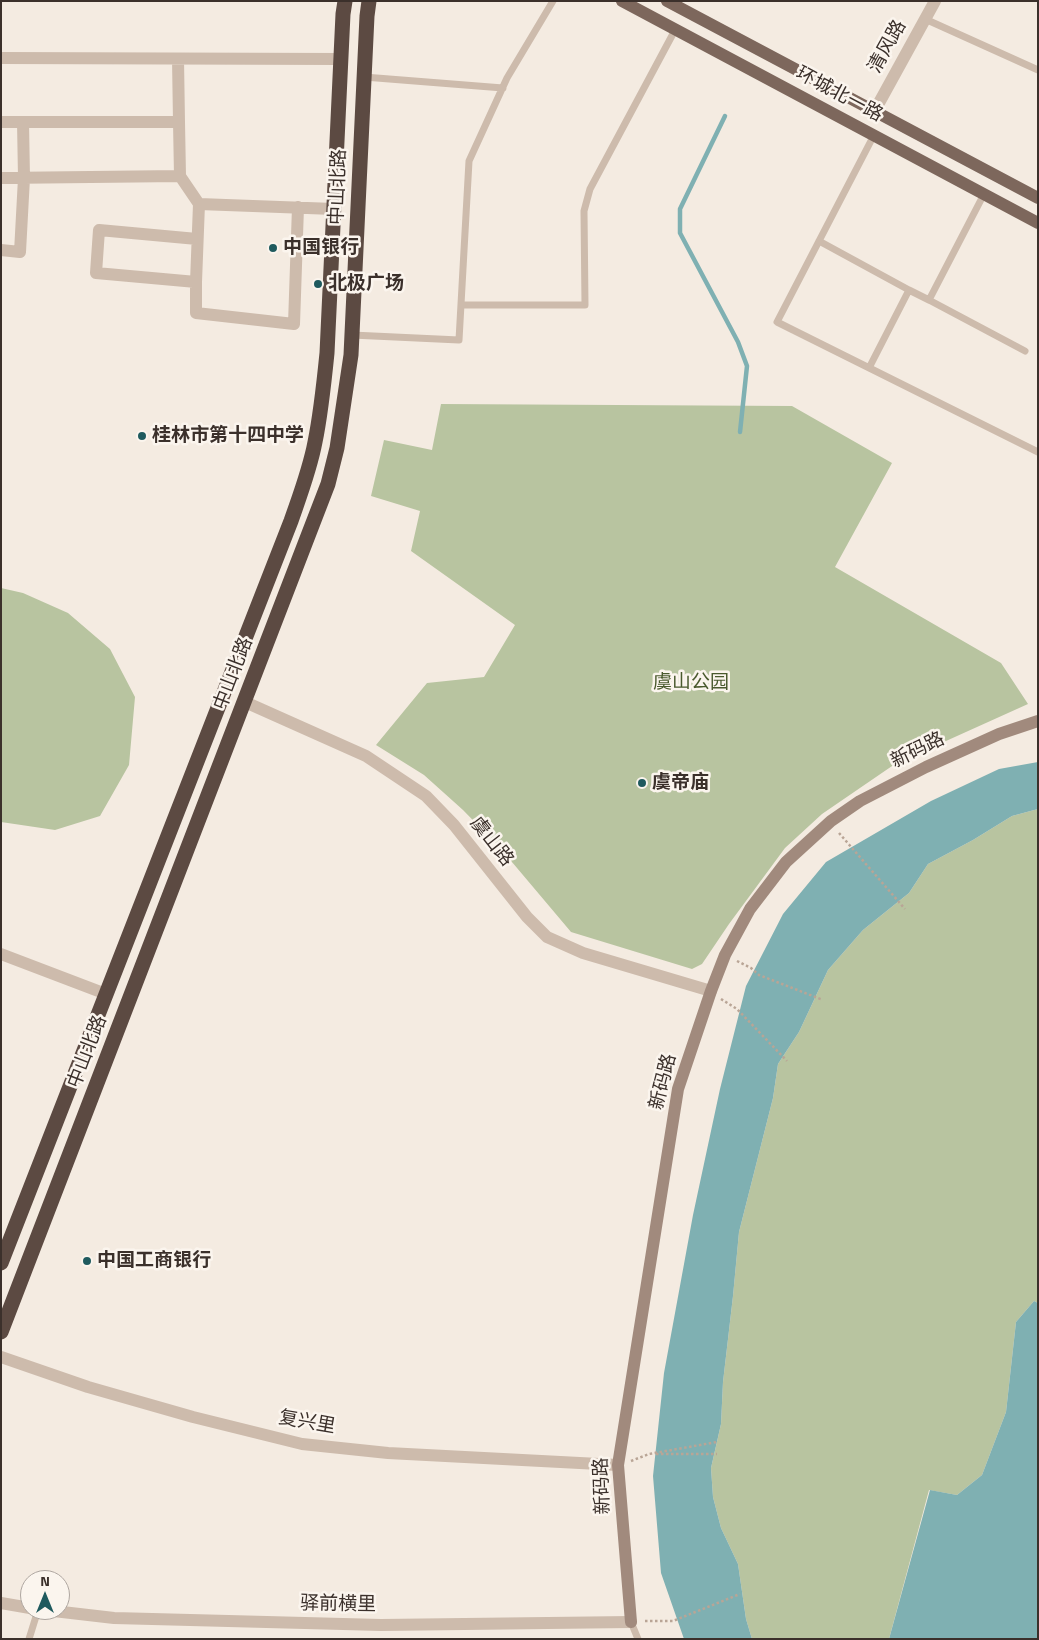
<!DOCTYPE html>
<html>
<head>
<meta charset="utf-8">
<style>
  body { margin:0 }
  #map { position:relative; width:1039px; height:1640px; overflow:hidden; background:#f4ebe1; font-family:"Titillium Web",sans-serif }
  canvas { display:block }
  .frame { position:absolute; inset:0; border:2px solid #3b302b; pointer-events:none }
  .north { position:absolute; left:20px; top:1570px; width:50px; height:50px; box-sizing:border-box; background:#fbf5ee; border:1px solid #aea6a0; border-radius:50%; rotate:0deg; font-size:14px; font-weight:700; line-height:20px; text-align:center; color:#3b302b }
  .north::after { content:''; display:block; margin:auto; width:18px; height:22px; background:#1f5a5e; clip-path:polygon(50% 0,100% 100%,50% 72%,0 100%) }
</style>
</head>
<body>
<div id="map">
<canvas width="1039" height="1640"></canvas>
<div class="frame"></div>
<div class="north">N</div>
</div>
<script>
const context = document.querySelector('canvas').getContext('2d');
context.lineJoin = 'round';
function fillPath(path, color) {
  context.fillStyle = color;
  context.fill(path, 'evenodd');
}
function stroke(path, color, width, dash) {
  context.strokeStyle = color;
  context.lineWidth = width;
  context.lineCap = dash ? 'butt' : 'round';
  context.setLineDash(dash || []);
  context.stroke(path);
}
function drawText(font, color, halo, rows, align = 'center') {
  context.font = font + ' "Titillium Web","Noto Sans SC",sans-serif';
  context.lineWidth = 5;
  context.setLineDash([]);
  context.textBaseline = 'middle';
  context.strokeStyle = halo;
  context.fillStyle = color;
  for (const [text, x, y, turn = 0] of rows) {
    context.save();
    context.translate(x, y);
    context.rotate((+turn || 0) * Math.PI / 180);
    context.textAlign = isNaN(turn) ? turn : align;
    if (halo) context.strokeText(text, 0, 0);
    context.fillText(text, 0, 0);
    context.restore();
  }
}
const green = new Path2D(`
  M441,404L792,406L892,463L835,567L1001,663L1028,704L895,764L822,814L785,848L729,924L702,964L692,969L571,932L501,849L463,810L424,775L376,745L427,683L484,677L515,625L411,551L420,511L371,496L384,440L432,450Z
  M1,588L23,593L68,613L110,649L135,697L129,765L100,816L55,830L1,822Z
  M1038,809V1303L1034,1301L1016,1322L1006,1412L982,1475L957,1495L929,1490L889,1639H752L746,1619L738,1564L721,1528L713,1497L711,1468L721,1424L723,1382L733,1296L739,1232L773,1098L778,1064L799,1032L828,970L863,930L909,893L928,864L973,840L1012,816Z`);
const water = new Path2D(`
  M1038,762V809L1012,816L973,840L928,864L909,893L863,930L828,970L799,1032L778,1064L773,1098L739,1232L733,1296L723,1382L721,1424L711,1468L713,1497L721,1528L738,1564L746,1619L752,1639H684L661,1573L653,1476L664,1373L693,1215L720,1089L746,986L783,914L826,862L931,801L999,769Z
  M1034,1301L1038,1303V1639H889L930,1490L957,1495L982,1475L1006,1412L1016,1322Z`);
const stream = new Path2D(`
  M725,116L680,209V233L738,342L747,366L740,432`);
const path = new Path2D(`
  M839,833L905,909
  M737,961L751,968L759,975L823,1000
  M721,999L737,1009L787,1061
  M656,1454H717
  M631,1461L649,1454L717,1442
  M645,1621H673L740,1594`);
const lane = new Path2D(`
  M925,19L1038,70
  M364,77L503,88
  M874,135L777,322L1038,452
  M819,241L909,290L869,368
  M909,290L929,300L984,194
  M929,300L1025,351
  M461,305H585L584,211L590,189L675,30
  M352,335L459,340L469,161L507,78L553,1
  M631,1622L638,1639
  M29,1639L38,1610`);
const street = new Path2D(`
  M1,58L341,59
  M178,59L179,122
  M874,112L935,1
  M1,122H179L180,176L1,178
  M180,176L199,204L334,209
  M197,239L99,230L96,273L196,282L199,204
  M1,250L20,252L24,178L23,122
  M196,282V313L294,324L298,207
  M245,702L366,756L426,796L454,825L527,917L547,937L583,953L711,991
  M1,954L106,994
  M1,1357L88,1387L193,1417L302,1444L388,1453L618,1465
  M1,1603L30,1608
  M45,1610L114,1618L381,1625L631,1622`);
const secondary = new Path2D(`
  M631,1622L618,1465L678,1089L711,991L725,955L750,909L786,862L831,821L860,801L926,767L999,734L1038,721`);
const primary = new Path2D(`
  M622,1L1038,223
  M667,1L1038,198`);
const highway = new Path2D(`
  M1,1263L291,521C300,495 310,469 315,442C321,413 324,383 327,353L343,14L345,1
  M1,1332L328,484L337,448L351,355L367,16L369,1`);
const markers = [
  [273,248,5,"#1f5a5e"],
  [318,284,5,"#1f5a5e"],
  [142,436,5,"#1f5a5e"],
  [642,783,5,"#1f5a5e"],
  [87,1261,5,"#1f5a5e"]
];
const streetNames = [
  ["清风路",888,47,-61],
  ["环城北一路",839,95,28],
  ["中山北路",339,187,-88],
  ["中山北路",234,674,-69],
  ["新码路",918,751,-26],
  ["虞山路",491,842,52],
  ["中山北路",88,1052,-69],
  ["新码路",664,1082,-76],
  ["复兴里",307,1423,10],
  ["新码路",603,1486,-92],
  ["驿前横里",338,1605,1]
];
const poiNames = [
  ["中国银行",283,248],
  ["北极广场",328,284],
  ["桂林市第十四中学",152,436],
  ["虞帝庙",652,783],
  ["中国工商银行",97,1261]
];
const parkNames = [
  ["虞山公园",691,683]
];
fillPath(green, '#b8c4a0');
fillPath(water, '#7fb0b2');
stroke(stream, '#7fb0b2', 4.5);
stroke(path, '#b9a596', 2.5, [2.5, 2.5]);
stroke(lane, '#cdbbac', 7);
stroke(street, '#cdbbac', 12);
stroke(secondary, '#a18a7d', 12);
stroke(primary, '#7d675c', 12);
stroke(highway, '#5c4a42', 15);
for (const [x, y, r, color] of markers) {
  const dot = new Path2D();
  dot.arc(x, y, r, 0, 2 * Math.PI);
  context.fillStyle = color;
  context.fill(dot);
  stroke(dot, '#fbf5ee', 2);
}
drawText('19px', '#3b302b', '#fbf5ee', streetNames);
drawText('bold 19px', '#3b302b', '#fbf5ee', poiNames, 'left');
drawText('19px', '#4a5a2e', '#fbf5ee', parkNames);
</script>
</body>
</html>
